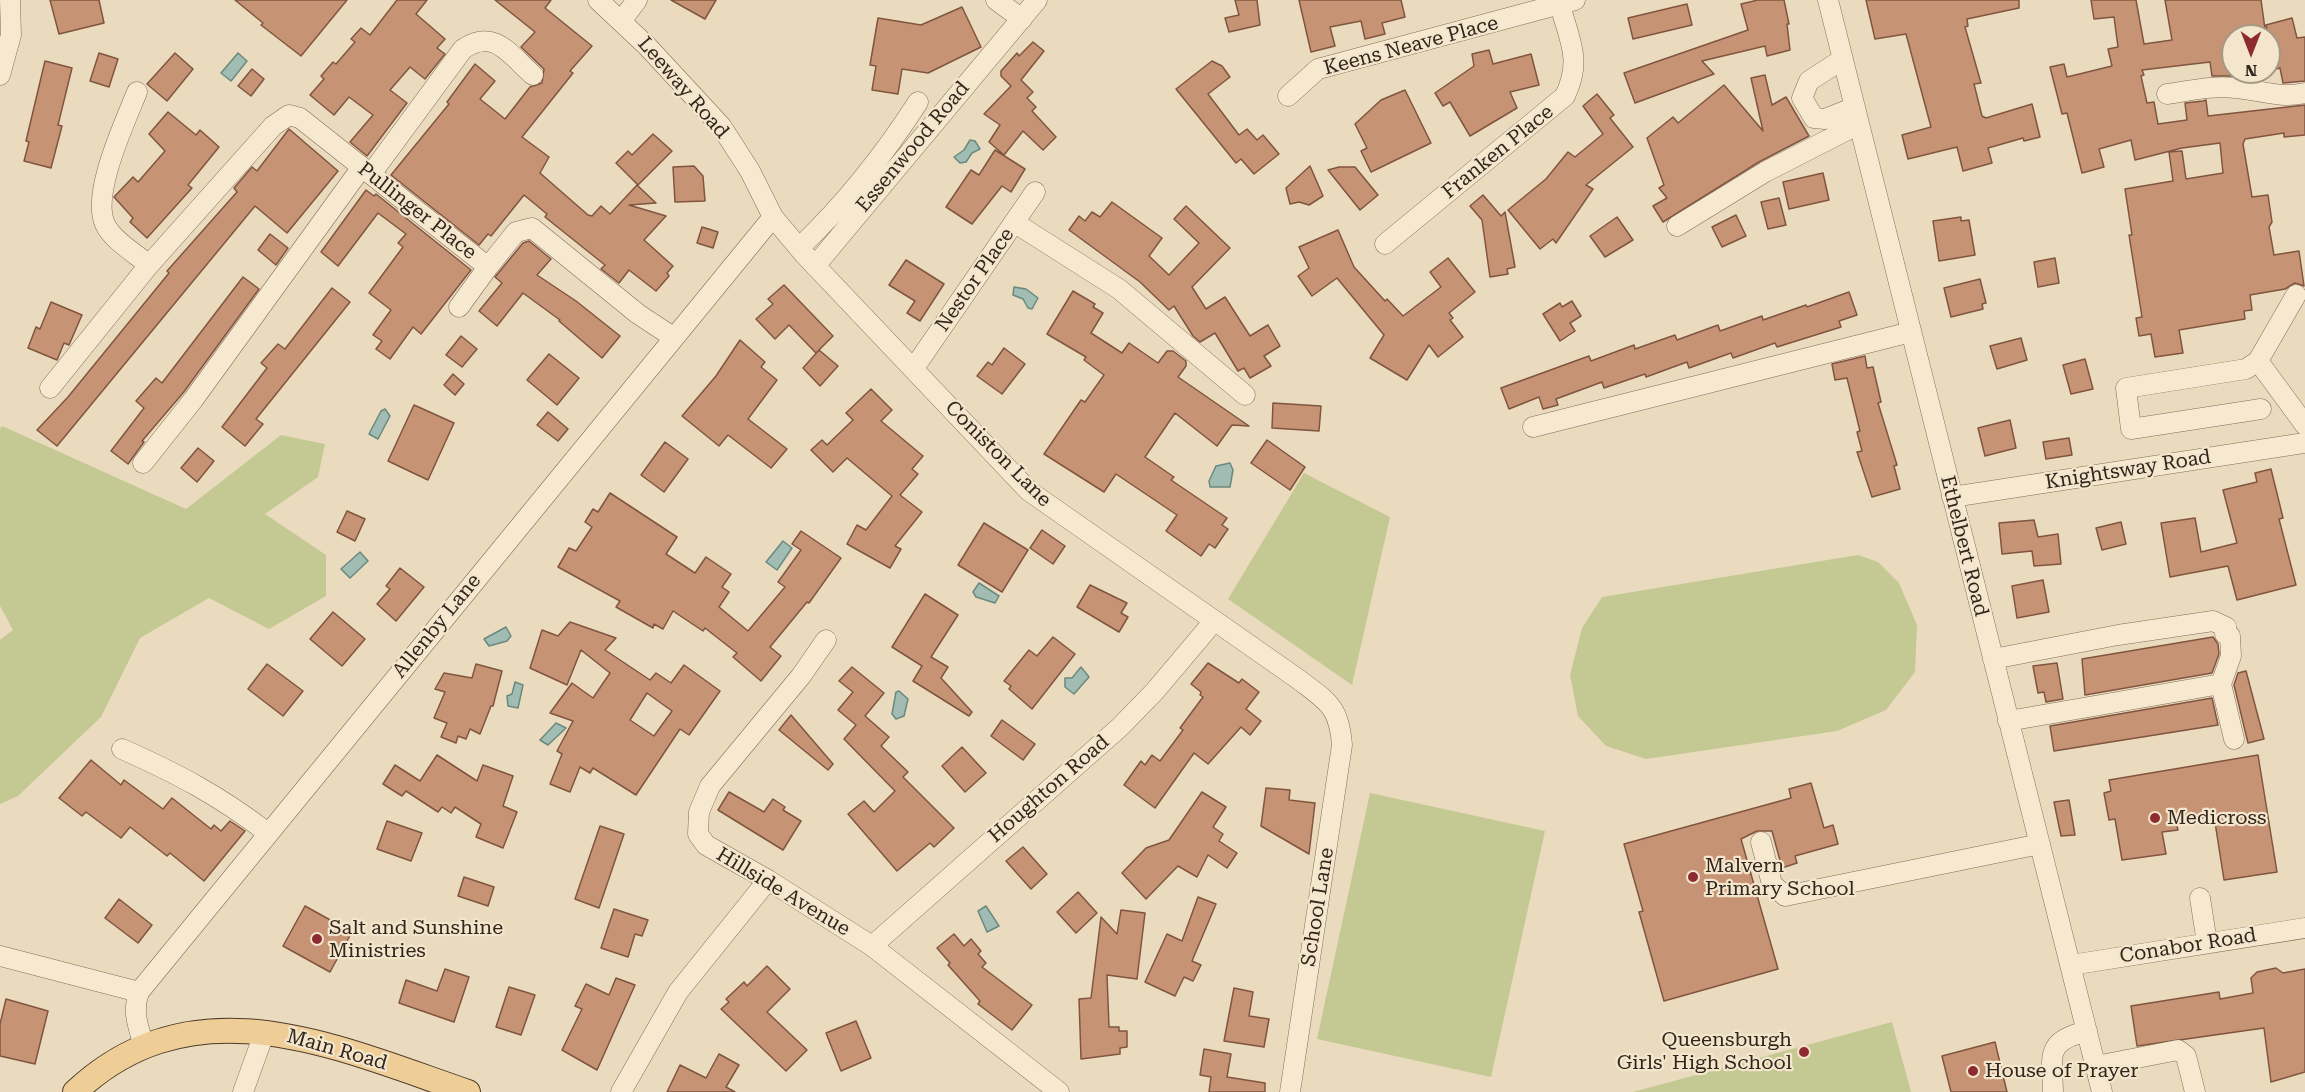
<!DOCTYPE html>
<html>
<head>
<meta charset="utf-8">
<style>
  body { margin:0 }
  #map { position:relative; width:2305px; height:1092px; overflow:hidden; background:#ebdbbe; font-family:"Roboto Serif",serif }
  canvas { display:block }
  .north { position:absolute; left:2221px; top:24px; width:60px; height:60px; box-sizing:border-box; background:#f3e6cd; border:2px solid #a69986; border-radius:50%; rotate:180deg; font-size:16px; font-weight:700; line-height:24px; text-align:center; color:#32251c }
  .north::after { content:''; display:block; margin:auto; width:21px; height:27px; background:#8e2b31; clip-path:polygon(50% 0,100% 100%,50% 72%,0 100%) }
</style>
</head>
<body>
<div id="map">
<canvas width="2305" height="1092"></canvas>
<div class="north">N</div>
</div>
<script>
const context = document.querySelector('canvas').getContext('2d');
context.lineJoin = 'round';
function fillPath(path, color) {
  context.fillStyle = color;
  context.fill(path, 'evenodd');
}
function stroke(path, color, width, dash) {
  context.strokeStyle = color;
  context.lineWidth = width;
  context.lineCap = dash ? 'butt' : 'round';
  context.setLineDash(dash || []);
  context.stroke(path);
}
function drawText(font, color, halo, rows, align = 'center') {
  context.font = font + ' "Roboto Serif",serif';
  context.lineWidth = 4.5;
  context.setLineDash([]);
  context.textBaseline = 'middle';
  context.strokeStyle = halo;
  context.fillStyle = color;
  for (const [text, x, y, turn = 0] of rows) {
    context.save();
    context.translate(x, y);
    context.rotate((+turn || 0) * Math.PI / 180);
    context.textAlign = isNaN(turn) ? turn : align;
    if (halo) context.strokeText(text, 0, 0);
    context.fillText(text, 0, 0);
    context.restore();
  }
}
const green = new Path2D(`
  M2,426L186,509L281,435L325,444L318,477L265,514L326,555V596L269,629L209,598L140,638L101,717L18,796L0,804V640L13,630L0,606V429Z
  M1304,473L1390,517L1352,685L1228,599Z
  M1858,555L1878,562L1899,583L1917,625L1915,672L1886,710L1837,731L1646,759L1606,746L1578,716L1570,675L1582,628L1602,597Z
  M1370,793L1545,831L1491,1077L1317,1039Z
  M1892,1022L1911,1092H1633Z`);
const water = new Path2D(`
  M238,53L247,61L231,81L221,73Z
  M970,140L975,141L980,149L972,153L966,162L960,163L954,157L964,150Z
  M1014,287L1026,289L1038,298L1032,309L1028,308L1023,299L1013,295Z
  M385,409L390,416L378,439L369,434L381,411Z
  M1230,463L1233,470L1230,487H1210L1209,481L1216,466Z
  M783,541L792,548L777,570L766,562Z
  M360,552L368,561L350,578L341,569Z
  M979,583L999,596L995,603L976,597L973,592Z
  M506,627L511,636L507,641L489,646L484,639Z
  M1081,667L1089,677L1074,694L1065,687V678H1072Z
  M515,682L523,685L518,708L508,706L507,696L512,694Z
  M899,691L908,699L904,716L896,719L892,714L896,692Z
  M556,723L566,728L548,745L540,740Z
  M986,906L999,926L987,932L978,911Z`);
const building = new Path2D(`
  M50,0H99L104,23L59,34Z
  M235,0H347L301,56L261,25L263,23Z
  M397,0H427L416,14L445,39L437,48L445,54L425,79L410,67L390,90L407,103L367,156L350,142L373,115L349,97L334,115L310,95L324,79L321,76L333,62L336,64L355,42L351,39L361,28L370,35Z
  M495,0H551L545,8L592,46L570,71L573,73L522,137L549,157L540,173L588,215L592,216L601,206L610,214L637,185L656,203L629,205L666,216L644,240L673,266L667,273L669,276L656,291L629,270L619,283L601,269L605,265L545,217L547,214L524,195L491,236L488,234L479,245L391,175L449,104L447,102L475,64L495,81L480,99L505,119L530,87L542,83L544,69L521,47L535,32Z
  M671,0H716L705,19Z
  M1235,0H1257L1260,25L1229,32L1225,18L1239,15Z
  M1299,0H1401L1405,17L1382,23L1385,34L1365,39L1361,21L1330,27L1335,46L1311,52Z
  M1758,0H1784L1789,24H1787L1790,50L1767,56L1765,46L1702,61L1714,74L1635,103L1624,73L1748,30L1741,4Z
  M1866,0H2019V8L1967,19L1968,26L1965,27L1981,83L1974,84L1982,116L1986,118L2032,104L2040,137L2024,141L2023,138L1988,148L1992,163L1963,171L1957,147L1908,159L1902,135L1931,127L1906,34L1875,39Z
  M2091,0H2136L2144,44L2172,40L2165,0H2261L2266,36H2233L2234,76H2212L2210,62L2142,70L2144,75L2141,76L2147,103L2154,102L2158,124L2187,120L2185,103L2203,101L2206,100L2208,116L2305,105V135L2284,137V133L2245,139L2243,144L2252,197L2268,195L2272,222L2269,227L2274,255L2299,251L2304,286L2295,283L2285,289L2250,295L2252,310L2244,311L2245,319L2179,330L2183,353L2155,357L2151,334L2139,336L2136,318L2142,317L2129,235H2132L2125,189L2173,181L2169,152L2182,151L2186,179L2223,173L2220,143L2182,148L2135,160L2131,140L2099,149L2104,167L2082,173L2067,113L2062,114L2050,67L2064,64L2067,77L2112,66L2108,49L2118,47L2114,17L2094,19Z
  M1687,4L1692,25L1633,39L1628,18Z
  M962,7L981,47L928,73L902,69L898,94L872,90L876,66L870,65L878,18L921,25Z
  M2292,18L2297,38L2305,37V81L2283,83L2280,68L2276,69L2266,25Z
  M1033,42L1044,51L1021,80L1033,92L1027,98L1036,107L1032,111L1056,137L1043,150L1023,131L1004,155L989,142L1000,125L984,114L1011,86L1001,76V71L1017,53L1019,56Z
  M1489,50L1493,64L1531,54L1539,85L1510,92L1517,108L1470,136L1450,102L1443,106L1435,93L1474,66L1472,54Z
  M99,53L118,59L109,87L90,81Z
  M175,53L193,69L167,101L147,84Z
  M45,61L72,68L58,125L62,126L51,168L24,161L29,142L26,141Z
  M1212,61L1222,66L1230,77L1208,94L1239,135L1247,129L1257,140L1263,135L1279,154L1254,174L1241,159L1236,163L1176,89Z
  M252,69L264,79L251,96L238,86Z
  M1765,75L1772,105L1786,97L1809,136L1759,162L1663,222L1653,206L1667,198L1659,188L1664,185L1647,138L1673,117L1678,123L1724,85L1763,131L1751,78Z
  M1405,90L1431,143L1371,172L1361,151L1367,148L1355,124L1381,100Z
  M1597,94L1614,115L1610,118L1633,147L1586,185L1593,189L1556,243L1553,239L1540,249L1508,210L1546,179L1568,152L1575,157L1603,134L1583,106Z
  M168,112L196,135L200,130L219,147L188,185L192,188L147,238L130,222L133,218L114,197L133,177L138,182L165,151L149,134Z
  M289,129L338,171L287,233L255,206L57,446L37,430L68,397L169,273L167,271L237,192L234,188L252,167L257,171Z
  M653,134L672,151L638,185L616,163L628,151L632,155Z
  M995,150L1025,169L1011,192L1002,186L972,224L946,207L971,170L979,175Z
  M694,166L703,176L705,201L675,202L673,167Z
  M1310,166L1323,196L1309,205L1299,202L1290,204L1286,188Z
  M1339,167H1355L1378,195L1360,210L1328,170Z
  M1823,173L1829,200L1789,209L1783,182Z
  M366,190L374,196L376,194L471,270L421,334L413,327L390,359L376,349L382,341L373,335L391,310L369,293L403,247L398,243L406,234L378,213L338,266L321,252Z
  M1483,195L1501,216L1505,212L1515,267L1507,269L1508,274L1490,277L1482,220L1470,206Z
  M1779,198L1786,225L1768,229L1761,202Z
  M1112,202L1162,238L1149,256L1169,275L1199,243L1174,219L1186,206L1230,248L1192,287L1206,309L1225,297L1250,336L1268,325L1280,346L1264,356L1271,366L1250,378L1244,368L1238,371L1215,333L1200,342L1193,336L1174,306L1169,310L1140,282L1069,230L1079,216L1085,221L1092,212L1100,217Z
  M1736,215L1746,236L1722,247L1712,227Z
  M1617,217L1633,240L1605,257L1590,236Z
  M1961,217V221L1969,220L1975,255L1939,261L1933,221Z
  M702,227L718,232L713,248L697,243Z
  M1338,230L1354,267L1385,301L1387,299L1403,316L1441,287L1430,272L1448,258L1475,292L1449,313L1453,318L1450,320L1463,337L1438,357L1429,345L1407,380L1370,358L1384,335L1337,278L1312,296L1298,276L1309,268L1299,247Z
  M270,234L288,248L276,265L258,250Z
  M529,241L551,259L537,275L576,301L620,336L602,358L559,321L560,320L523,293L497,326L479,311L502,283L495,277L523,243Z
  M2055,258L2059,283L2038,287L2034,262Z
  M906,260L944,284L920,321L907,313L915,301L889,285Z
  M243,277L259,289L183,393L142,441L144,442L128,464L111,451L144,408L136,401L156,378L162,383Z
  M1980,279L1986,303L1982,304L1983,309L1951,317L1944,288Z
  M784,285L833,336L816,353L789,325L775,339L756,319L773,304L768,299Z
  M332,288L350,302L256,419L263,424L245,446L222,427L267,368L261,363L278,344L285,349Z
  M1073,291L1095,304L1093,307L1103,313L1091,333L1122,353L1129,343L1158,363L1167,351H1173L1186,361V366L1178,377L1249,426L1232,425L1217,446L1175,413L1145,457L1174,477L1171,480L1227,518L1222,525L1228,529L1215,548L1209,544L1201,556L1166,531L1177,515L1116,474L1104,492L1044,454L1081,400L1085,402L1104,375L1084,360L1086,357L1047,334Z
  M1849,292L1857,315L1839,321L1841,327L1777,347L1775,343L1733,358L1731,353L1689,368L1687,362L1646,377L1645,374L1604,388L1602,382L1556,399L1558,405L1543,409L1539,397L1509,409L1501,388L1589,356L1591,361L1634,345L1635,349L1675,335L1677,340L1718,325L1720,331L1762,316L1763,320L1806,305L1807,307Z
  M1572,301L1581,316L1570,323L1575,331L1560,341L1543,314L1560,303L1562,307Z
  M51,302L82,315L69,345L64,343L57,360L28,348L36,327L40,329Z
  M461,336L477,349L462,367L446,355Z
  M2021,338L2027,360L1997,369L1990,346Z
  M740,340L765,362L761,367L777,380L748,419L787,449L771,468L728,435L719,446L682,416L716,376Z
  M1004,348L1025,364L1002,394L977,376L988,362L992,365Z
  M819,350L838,366L820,386L803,368Z
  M549,354L579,378L557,405L527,380Z
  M1865,356L1867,368L1873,367L1881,402L1878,403L1897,465L1894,466L1900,489L1872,497L1857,452L1862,451L1857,432L1860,431L1847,378L1835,380L1832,364Z
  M2085,359L2093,389L2071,394L2063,365Z
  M453,374L464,384L455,395L444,385Z
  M871,389L892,410L881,421L923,456L912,469L918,474L900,495L922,512L895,546L901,549L890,568L847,544L857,525L866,530L892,496L847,458L833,472L811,450L822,440L827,445L853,420L846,413Z
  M1273,403L1321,406L1319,431L1272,428Z
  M414,405L454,423L428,480L388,461Z
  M548,412L568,429L558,441L537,425Z
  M2010,420L2016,448L1985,456L1978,428Z
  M2069,438L2072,455L2046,459L2043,442Z
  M1267,440L1305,467L1290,490L1251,463Z
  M665,442L688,459L664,492L641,475Z
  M198,448L214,461L197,482L181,468Z
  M2271,469L2283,518L2279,519L2296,585L2237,600L2228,566L2170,577L2161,523L2195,518L2201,552L2237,543L2223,490L2257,482L2255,473Z
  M610,493L677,537L666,554L695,573L706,557L731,574L722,587L729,592L719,607L748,631L785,587L778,582L801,550L792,544L801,531L841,558L809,603L807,602L770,647L781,656L761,681L733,657L737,653L705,628L703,631L673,611L663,629L654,624L653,628L616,607L620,601L558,567L569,548L576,551L592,527L585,522L593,509L598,512Z
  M347,511L365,519L355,541L337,532Z
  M2034,520L2038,537L2058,534L2061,564L2034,566L2032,551L2002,554L1999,523Z
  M2121,522L2126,544L2102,550L2096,528Z
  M984,523L1028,550L1002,592L958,565Z
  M1042,530L1065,546L1053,564L1030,548Z
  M400,568L424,587L396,621L377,604L390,589L386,586Z
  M2043,580L2049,612L2017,618L2012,586Z
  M1090,585L1127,603L1121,613L1128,617L1119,632L1077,607Z
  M925,594L958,615L931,657L948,667L941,678L972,712L969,716L913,681L922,666L892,647Z
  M333,612L365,639L342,666L310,639Z
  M570,622L616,638L605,650L650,680L656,673L671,683L684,665L720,691L689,735L680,729L636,795L593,768L590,773L580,767L570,792L550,784L562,754L557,751L573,721L550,713L572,683L593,698L610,673L581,650L567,685L530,668L542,630L558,636ZM647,693L672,711L654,736L630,720Z
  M1053,637L1075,654L1032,709L1009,689L1011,686L1004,681L1029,650L1037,656Z
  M2213,637L2218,644L2219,654L2212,673L2085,695L2082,659Z
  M1208,663L1239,683L1242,679L1259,692L1246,709L1261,721L1250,735L1241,727L1208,764L1194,753L1155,808L1124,785L1141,761L1145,765L1152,755L1160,761L1183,730L1180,728L1203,697L1200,695L1201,692L1191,684Z
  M2057,663L2063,699L2046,702L2044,692L2038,693L2033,666Z
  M267,664L303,691L283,716L248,689Z
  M476,664L502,671L493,706H491L480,734L470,729L466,739L458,736L456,743L441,737L447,723L434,718L445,692L435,689L444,673L472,678Z
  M852,667L884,693L865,716L889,737L881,746L908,772L903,777L954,828L934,847L930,843L897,871L848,814L864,801L874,812L895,791L844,739L856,725L838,710L853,692L839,681Z
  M2246,671L2264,739L2248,743L2234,685L2238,673Z
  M2212,698L2218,725L2054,751L2050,726Z
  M791,715L833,764L828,770L779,730Z
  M1002,720L1035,744L1023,760L991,736Z
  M962,747L986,773L965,792L942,766Z
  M437,755L477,781L483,765L513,776L503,806L517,812L503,848L476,837L481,824L455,807L451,813L442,807L438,812L406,791L402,796L383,784L395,765L420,781Z
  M2258,755L2277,872L2224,880L2214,816L2176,822L2178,830L2162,832L2166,854L2122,860L2115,819L2109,820L2104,793L2111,791L2109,780Z
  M91,760L121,785L124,780L163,809L172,798L211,829L214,825L221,831L230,821L245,831L204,881L170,853L167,856L130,827L121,838L86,812L82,816L59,798Z
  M1811,783L1824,828L1833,825L1838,844L1795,856L1797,863L1782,868L1772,831H1757L1741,839L1778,969L1664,1001L1639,912L1643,911L1624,844L1791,798L1789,789Z
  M1266,788L1290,790L1289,800L1315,803L1309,854L1261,826Z
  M729,792L764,812L773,799L785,807L783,810L801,821L783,850L718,810Z
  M1202,792L1226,807L1213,827L1223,834L1219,841L1237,853L1227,868L1208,855L1197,877L1178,866L1146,899L1122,873L1146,848L1169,840Z
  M2069,800L2075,835L2061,836L2054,802Z
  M387,821L422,833L411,861L377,849Z
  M600,826L624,834L599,908L575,899Z
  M1023,847L1047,874L1031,889L1006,861Z
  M464,877L494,887L488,906L458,896Z
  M1078,892L1097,913L1076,933L1057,912Z
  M1198,897L1216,904L1192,961L1201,965L1193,981L1184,977L1175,996L1145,982L1167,934L1182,941Z
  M119,899L152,925L138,943L105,918Z
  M305,906L352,932L330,972L283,946Z
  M614,909L648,920L642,936L635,934L628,957L601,948Z
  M1121,910L1145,913L1137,979L1107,975L1109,1027H1119V1031H1127V1047L1120,1048V1054L1081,1059L1079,999L1091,998L1101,917L1117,934Z
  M954,934L964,946L971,939L981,951L978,954L986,963L982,967L1032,1005L1012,1030L978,1004L980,1001L948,965L950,963L937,948Z
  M767,966L790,989L767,1012L807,1050L786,1071L721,1009L729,1002L726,999L744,982L747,986Z
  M2276,968L2283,973L2305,969V1072L2271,1082L2264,1028L2137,1046L2131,1006L2219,992L2220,999L2253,993L2251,978L2257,972Z
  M445,969L469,977L454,1022L399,1003L406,980L437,991Z
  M616,978L635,985L597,1070L562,1050L582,1009L575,1006L586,984L609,995Z
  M509,987L535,995L521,1035L496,1027Z
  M1234,988L1253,992L1249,1016L1269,1019L1264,1047L1224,1041Z
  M6,999L48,1011L35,1064L0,1056V1024Z
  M856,1021L871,1058L841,1071L826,1033Z
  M1995,1042L2007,1092H1951L1942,1056Z
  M1204,1049L1231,1054L1227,1077L1265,1083V1092H1209L1211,1077L1200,1075Z
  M719,1054L739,1065L726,1087L735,1092H667L680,1065L706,1078Z`);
const minor = new Path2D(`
  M598,0L647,46L721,126L750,171L773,217L804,254L1029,491L1298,679C1328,702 1339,706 1342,745L1290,1092
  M996,0L1022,19
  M1828,0L2102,1092
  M622,20L637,0
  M1843,59L1809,81L1802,98L1814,118L1825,119L1855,107
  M0,75L11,35L10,0
  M137,92C125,122 91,194 105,224C112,240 136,254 149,265
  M2167,94C2189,91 2213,85 2236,88C2261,90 2280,99 2305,93
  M1288,96L1318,69L1575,0
  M371,174L463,49C495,28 509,54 533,75
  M1015,223L1119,289L1245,395
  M1677,226L1765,172L1859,124
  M1385,244L1565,96C1582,60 1570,42 1560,5
  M799,248C845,204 884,155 918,102
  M815,266L1037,0
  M2296,295L2258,361L2305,425
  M459,307L488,267
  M2258,361L2246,369L2126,388L2131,429L2261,409
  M914,368L1035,192
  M50,388L149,265L273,126L289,115L300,118L488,267L516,232L532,228L638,314L673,337
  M1533,427L1911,332
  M143,463L193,400L362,167
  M1952,497L2305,443
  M826,640L801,676L710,786L699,812L698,834L706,845L768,880L872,946L1059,1092
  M1993,659L2118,635L2213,621L2226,627L2225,634L2230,636L2231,656L2221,684
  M2008,721L2221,684L2234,739
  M122,749C178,774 218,795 268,833
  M1761,842L1772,884L1785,896L2040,844
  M2200,898L2207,943
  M872,946L1120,727L1155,691L1214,621
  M0,956L139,992
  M2071,965L2305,928
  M144,1046C138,1026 132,1012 139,992L773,217
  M2096,1066L2178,1050L2186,1056L2195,1092
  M243,1092L265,1031
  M621,1092L678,992L768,880
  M2053,1092C2052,1054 2045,1042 2087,1031`);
const major = new Path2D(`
  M75,1092C194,980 336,1047 468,1092`);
const markers = [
  [2155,818,6,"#8e2b31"],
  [1693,877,6,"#8e2b31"],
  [317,939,6,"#8e2b31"],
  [1804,1052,6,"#8e2b31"],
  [1973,1071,6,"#8e2b31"]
];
const streetNames = [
  ["Keens Neave Place",1411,46,-15],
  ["Leeway Road",683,88,49],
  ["Essenwood Road",913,147,-50],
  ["Franken Place",1498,152,-39],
  ["Pullinger Place",417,211,38],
  ["Nestor Place",975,280,-55],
  ["Coniston Lane",998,454,45],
  ["Knightsway Road",2128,470,-9],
  ["Ethelbert Road",1964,546,76],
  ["Allenby Lane",437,626,-51],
  ["Houghton Road",1049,789,-41],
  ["Hillside Avenue",783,892,31],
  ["School Lane",1318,907,-81],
  ["Conabor Road",2188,946,-9],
  ["Main Road",337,1050,16]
];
const poiNames = [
  ["Medicross",2167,818],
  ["Malvern",1705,866],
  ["Primary School",1705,889],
  ["Salt and Sunshine",329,928],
  ["Ministries",329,951],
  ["Queensburgh",1792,1040,"right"],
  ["Girls' High School",1792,1063,"right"],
  ["House of Prayer",1985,1071]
];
fillPath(green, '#c4c893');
fillPath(water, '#a1bdb3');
stroke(water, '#698980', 1.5);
fillPath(building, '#c79375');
stroke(building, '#80553f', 1.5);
stroke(minor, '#826c58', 21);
stroke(major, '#4f3b2c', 26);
stroke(minor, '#f6e9d0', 20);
stroke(major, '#eece96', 24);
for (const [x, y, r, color] of markers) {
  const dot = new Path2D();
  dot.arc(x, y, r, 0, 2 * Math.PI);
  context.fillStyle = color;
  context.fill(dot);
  stroke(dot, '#f3e6cd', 2);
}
drawText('20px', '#32251c', '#f3e6cd', streetNames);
drawText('20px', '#32251c', '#f3e6cd', poiNames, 'left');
</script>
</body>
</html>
